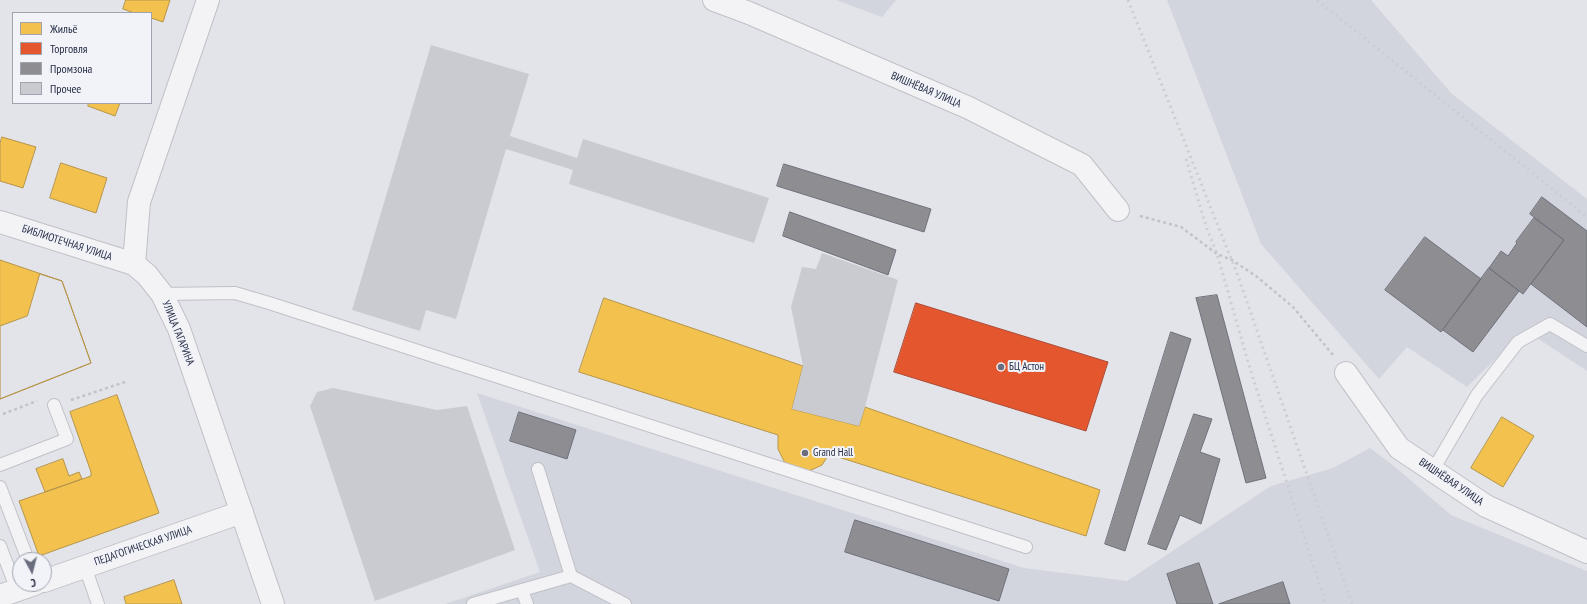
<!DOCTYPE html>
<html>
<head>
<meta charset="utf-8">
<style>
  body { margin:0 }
  #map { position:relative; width:1587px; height:604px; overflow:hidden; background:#e3e4e9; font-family:"PT Sans Narrow",sans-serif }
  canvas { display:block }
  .legend { position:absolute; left:12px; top:12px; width:140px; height:92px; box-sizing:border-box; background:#f1f3f8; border:1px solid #a0a4b0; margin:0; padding:5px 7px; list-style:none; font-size:12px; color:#272d45 }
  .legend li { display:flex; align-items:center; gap:8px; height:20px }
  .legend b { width:20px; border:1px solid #a0a4b0 }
  .north { position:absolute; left:12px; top:552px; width:40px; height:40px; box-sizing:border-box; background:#f1f3f8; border:1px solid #a0a4b0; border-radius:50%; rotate:173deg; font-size:11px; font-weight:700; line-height:16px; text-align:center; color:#272d45 }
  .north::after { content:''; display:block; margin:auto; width:14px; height:18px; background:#696d7e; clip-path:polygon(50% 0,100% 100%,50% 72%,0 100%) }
</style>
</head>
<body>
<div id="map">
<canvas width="1587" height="604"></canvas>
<ul class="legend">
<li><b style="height:11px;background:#f2c14e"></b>Жильё</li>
<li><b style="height:11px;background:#e4572e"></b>Торговля</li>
<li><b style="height:11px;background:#8d8d92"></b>Промзона</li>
<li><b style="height:11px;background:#cacbd1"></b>Прочее</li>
</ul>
<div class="north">С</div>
</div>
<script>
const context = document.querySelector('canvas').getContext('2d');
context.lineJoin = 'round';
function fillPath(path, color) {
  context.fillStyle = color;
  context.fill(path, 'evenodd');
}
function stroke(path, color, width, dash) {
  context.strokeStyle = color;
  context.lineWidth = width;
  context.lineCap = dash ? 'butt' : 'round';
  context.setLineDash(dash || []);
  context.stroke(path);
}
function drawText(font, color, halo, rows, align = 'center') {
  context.font = font + ' "PT Sans Narrow",sans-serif';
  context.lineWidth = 4;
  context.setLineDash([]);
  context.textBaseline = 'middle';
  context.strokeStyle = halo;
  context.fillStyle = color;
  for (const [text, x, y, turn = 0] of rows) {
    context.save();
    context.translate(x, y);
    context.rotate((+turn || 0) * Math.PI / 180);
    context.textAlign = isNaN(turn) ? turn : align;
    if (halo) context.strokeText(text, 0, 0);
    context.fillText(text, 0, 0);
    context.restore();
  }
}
const built = new Path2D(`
  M836,0H896L882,17Z
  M1167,0H1371L1452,94L1587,199V371L1525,330L1467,387L1407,347L1379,379L1261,244Z
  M477,393L1024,568L1127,581L1271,486L1333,468L1370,448L1394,466L1451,515L1587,571V604H445L540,572Z`);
const homes = new Path2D(`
  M126,0H170L163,22L151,18V13H134L123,9Z
  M89,103H120L115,116L88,106Z
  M2,137L36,147L23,188L0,181V144Z
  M61,163L107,178L96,213L50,198Z
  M0,260L62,281L91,363L0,399Z
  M40,274L62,281L91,363L0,399V326L27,316Z
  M604,298L803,366L792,409L859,426L865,407L1100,490L1086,536L829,454L822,465L807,472L787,467L778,449V435L579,372Z
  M117,395L159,513L39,556L19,501L91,476V472L70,412Z
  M1502,417L1534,436L1503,487L1471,468Z
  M63,459L69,476L79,472L82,479L45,492L36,469Z
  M174,580L182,604H126L124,597Z`);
const shops = new Path2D(`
  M916,303L1108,362L1086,431L894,372Z`);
const industry = new Path2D(`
  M784,164L931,209L924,232L777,186Z
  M1542,197L1587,231V327L1531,284L1564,240L1530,214Z
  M790,212L896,250L888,275L783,236Z
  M1534,218L1564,240L1523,294L1489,268L1501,251L1508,256L1517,243L1516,242Z
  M1425,237L1481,279L1441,332L1385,290Z
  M1489,268L1519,291L1473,352L1443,330Z
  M1217,295L1266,478L1246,483L1196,298Z
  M1171,332L1191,339L1125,551L1105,544Z
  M519,412L576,430L567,459L510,441Z
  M1194,414L1212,419L1200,452L1220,459L1201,524L1180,515L1166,550L1148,544Z
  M855,520L1009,569L999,601L845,552Z
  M1199,563L1213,604H1177L1167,574Z
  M1283,582L1290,604H1219Z`);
const building = new Path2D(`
  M431,45L529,74L510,136L577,158L583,139L769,198L754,243L569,184L573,170L506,149L456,319L426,310L420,331L352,310Z
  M822,253L898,280L865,407L859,426L792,409L803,366L791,307L802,267L816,269Z
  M333,388L437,410L467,406L515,550L375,601L310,406L317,392Z`);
const path = new Path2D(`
  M1140,216L1181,227L1217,254L1232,260L1256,276L1293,307L1333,355
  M71,400L125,382
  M3,414L37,401`);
const service = new Path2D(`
  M162,294L235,293L269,303L1026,547
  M0,465L67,439L54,405
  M538,469L571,576
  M1433,470L1477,395L1518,342L1550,324L1587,346
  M0,487L28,560
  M0,546L17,590
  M85,567L98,604
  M522,590L527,604
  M473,604L571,576L625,604`);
const minor = new Path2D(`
  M714,0L749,13L969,108L1082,165L1118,210
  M0,222L134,264L147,275L162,294L179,329L273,604
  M134,264L139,202L208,0
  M1346,373L1399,448L1486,506L1587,552
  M44,581L242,512
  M0,596L35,584`);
const rail = new Path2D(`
  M1128,0L1238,276L1352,604
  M1317,0L1587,217
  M1186,159L1206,226L1217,254L1251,372L1326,604`);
const markers = [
  [1001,367,4,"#696d7e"],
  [805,453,4,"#696d7e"]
];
const streetNames = [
  ["ВИШНЁВАЯ УЛИЦА",926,90,23],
  ["БИБЛИОТЕЧНАЯ УЛИЦА",67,243,18],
  ["УЛИЦА ГАГАРИНА",178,333,68],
  ["ВИШНЁВАЯ УЛИЦА",1451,482,34],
  ["ПЕДАГОГИЧЕСКАЯ УЛИЦА",143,546,-19]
];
const poiNames = [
  ["БЦ Астон",1009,367],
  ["Grand Hall",813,453]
];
fillPath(built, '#d3d5de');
fillPath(homes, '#f2c14e');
stroke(homes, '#b5954b', 1);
fillPath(shops, '#e4572e');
stroke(shops, '#ab4a35', 1);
fillPath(industry, '#8d8d92');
stroke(industry, '#6e707b', 1);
fillPath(building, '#cacbd1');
stroke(service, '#c0c1c7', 14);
stroke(minor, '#c0c1c7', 24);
stroke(path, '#c1c3c9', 2.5, [3, 3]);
stroke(service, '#f3f3f5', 12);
stroke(minor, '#f3f3f5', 22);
stroke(rail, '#cbcdd1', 3, [2, 4]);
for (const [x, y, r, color] of markers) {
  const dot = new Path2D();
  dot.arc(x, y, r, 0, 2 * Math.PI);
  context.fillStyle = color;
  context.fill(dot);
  stroke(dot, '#f1f3f8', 1.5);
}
drawText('11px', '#272d45', '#f1f3f8', streetNames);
drawText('11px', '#272d45', '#f1f3f8', poiNames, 'left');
</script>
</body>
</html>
